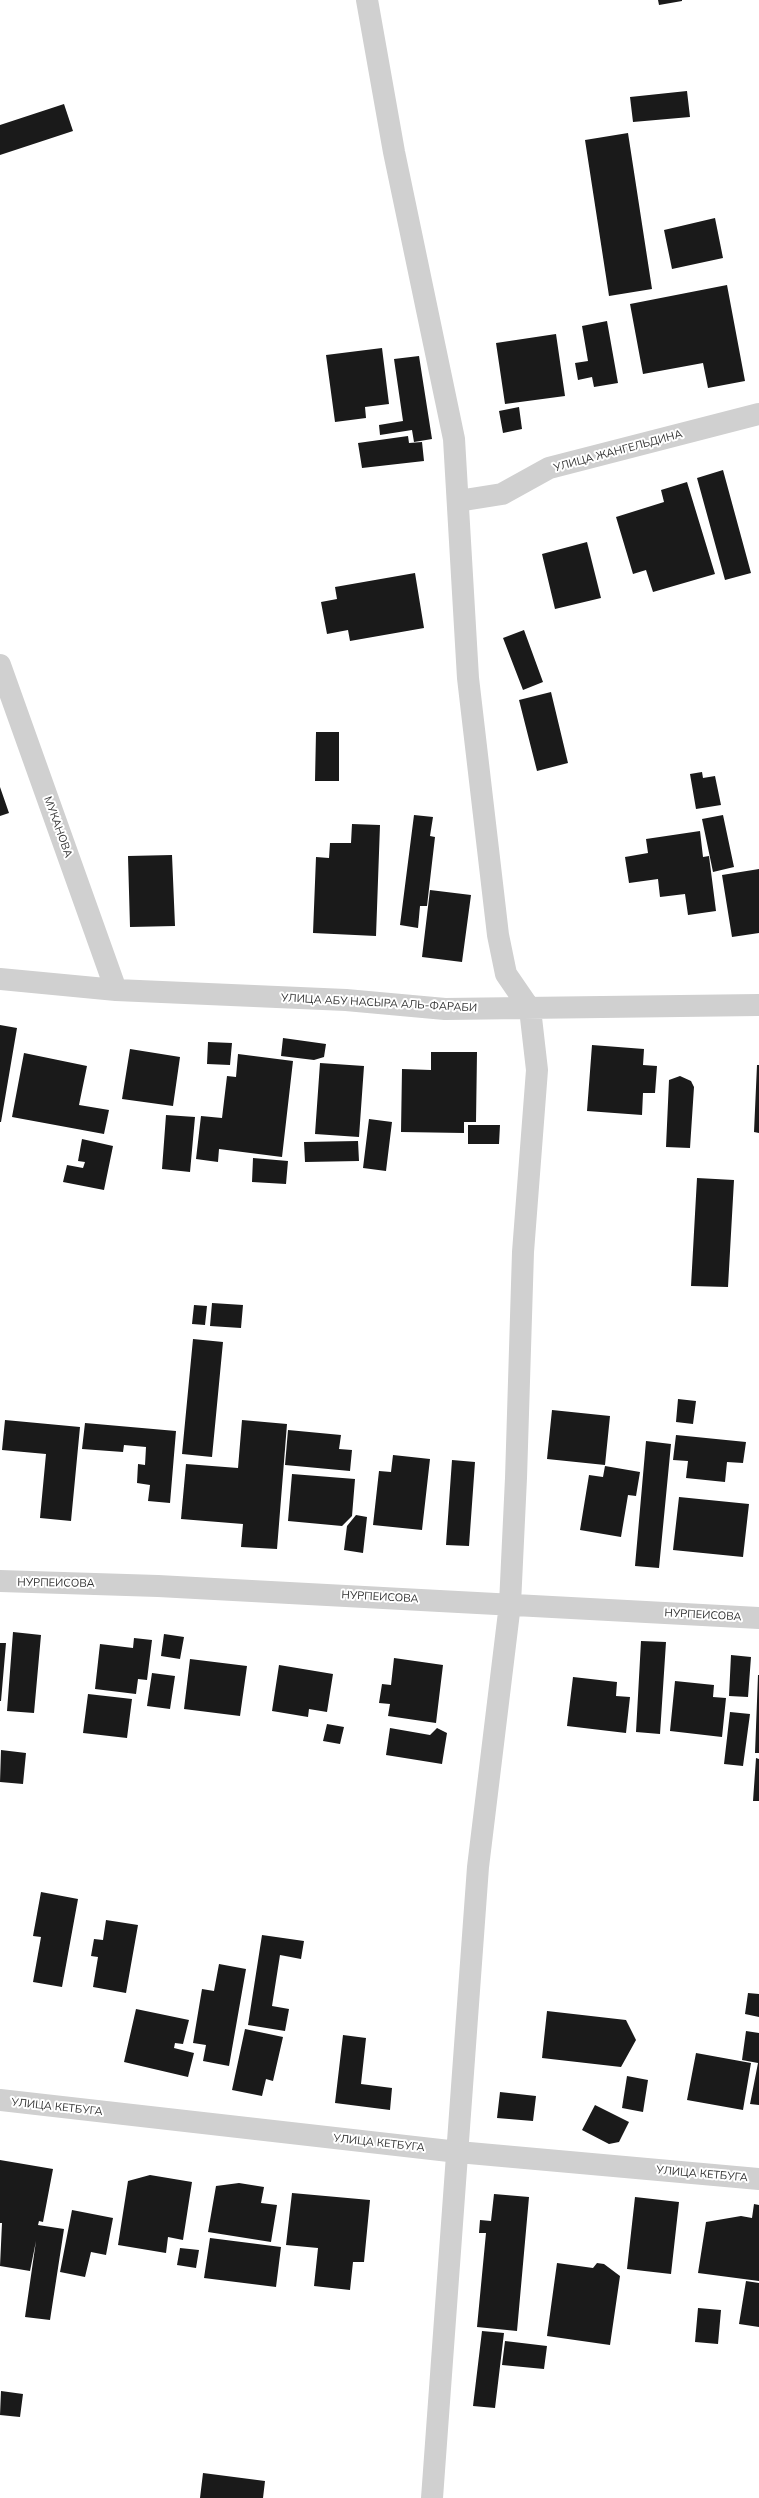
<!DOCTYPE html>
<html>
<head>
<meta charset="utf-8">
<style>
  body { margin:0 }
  canvas { display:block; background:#fff }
</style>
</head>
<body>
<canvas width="759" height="2498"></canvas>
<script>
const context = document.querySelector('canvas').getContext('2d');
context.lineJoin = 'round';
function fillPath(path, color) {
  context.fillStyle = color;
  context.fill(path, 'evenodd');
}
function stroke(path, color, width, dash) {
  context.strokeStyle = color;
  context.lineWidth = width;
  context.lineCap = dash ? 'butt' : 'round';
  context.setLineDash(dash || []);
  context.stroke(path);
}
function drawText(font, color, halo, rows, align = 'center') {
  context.font = font + ' Mulish,sans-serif';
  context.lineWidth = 4;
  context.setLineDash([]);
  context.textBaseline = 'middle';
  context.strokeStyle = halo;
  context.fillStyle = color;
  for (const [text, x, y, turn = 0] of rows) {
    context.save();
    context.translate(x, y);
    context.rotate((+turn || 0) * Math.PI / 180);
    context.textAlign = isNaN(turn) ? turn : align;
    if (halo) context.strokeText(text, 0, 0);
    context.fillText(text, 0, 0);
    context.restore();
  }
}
const building = new Path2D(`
  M658,0H682V1L659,5Z
  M687,91L690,117L633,122L630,97Z
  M64,104L73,131L0,155V125Z
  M628,133L652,289L609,296L585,140Z
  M715,218L723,258L672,269L664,230Z
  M727,285L745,381L708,388L703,363L643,374L630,304Z
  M607,321L618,383L594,387L592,377L578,380L575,363L588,361L582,326Z
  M556,334L565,396L505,404L496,343Z
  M382,348L389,404L365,407L366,418L335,422L326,355Z
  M419,356L432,439L414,442L412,430L380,435L379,425L403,421L394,359Z
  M519,407L522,429L503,433L499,411Z
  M408,436L409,443L422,442L424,461L362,468L358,443Z
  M723,470L751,573L725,580L697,478Z
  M687,482L715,574L653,592L646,570L633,574L616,517L664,502L661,490Z
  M587,542L601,598L555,609L542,554Z
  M415,573L424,628L350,641L348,630L327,634L321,602L337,599L335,587Z
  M524,630L543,682L523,690L503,638Z
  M551,692L568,763L537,771L519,700Z
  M316,732H339V781H315Z
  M702,772L703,778L715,776L721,805L696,809L690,774Z
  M0,787L9,813L0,816Z
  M414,815L433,817L430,836L435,837L427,906H420L418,928L400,925Z
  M723,815L734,867L713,872L702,819Z
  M352,824L380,825L376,936L313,933L316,857L329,858L330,843H351Z
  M700,831L703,857L709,856L716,911L688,915L685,894L660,897L658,879L629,883L625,857L648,853L646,839Z
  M172,855L175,926L130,927L128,856Z
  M759,869V933L732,937L722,875Z
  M430,890L471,895L462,962L422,957Z
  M0,1025L17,1028L1,1122H0Z
  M283,1038L326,1044L324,1057L314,1060L281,1056Z
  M208,1042L232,1043L230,1065L207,1064Z
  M592,1045L644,1049L643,1065L657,1066L655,1093H643L642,1115L587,1111Z
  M130,1049L180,1057L173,1106L122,1099Z
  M431,1052H477L476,1122H464V1133L401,1132L402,1069L431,1070Z
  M24,1053L87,1066L79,1105L109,1110L104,1134L12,1117Z
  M238,1054L293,1061L282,1157L219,1149L218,1162L196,1159L201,1116L222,1118L227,1076L236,1077Z
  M320,1063L364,1066L359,1137L315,1134Z
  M757,1065H759V1133L754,1132Z
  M680,1076L691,1081L694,1087L690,1148L666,1147L669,1080Z
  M166,1115L195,1117L190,1172L162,1169Z
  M369,1119L392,1122L386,1171L363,1168Z
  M468,1125H500L499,1144H468Z
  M82,1139L113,1146L104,1190L63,1182L67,1165L83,1168L85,1162L78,1161Z
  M358,1141L359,1161L305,1162L304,1142Z
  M253,1158L288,1161L286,1184L252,1182Z
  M697,1178L734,1180L728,1287L691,1286Z
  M212,1303L243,1305L241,1328L210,1326Z
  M194,1305L207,1306L205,1325L192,1324Z
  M193,1339L223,1342L212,1457L182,1454Z
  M678,1399L696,1401L693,1424L676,1422Z
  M552,1410L610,1416L605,1465L547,1459Z
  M5,1420L80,1427L71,1521L40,1518L46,1454L2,1450Z
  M242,1420L287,1424L277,1549L241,1547L243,1524L181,1519L186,1464L238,1468Z
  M85,1423L176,1431L170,1503L148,1501L150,1485L137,1483L138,1464L145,1465L146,1447L124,1445L123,1452L82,1449Z
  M288,1430L341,1435L339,1449L352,1450L350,1471L285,1465Z
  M676,1435L746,1442L743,1463L727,1462L725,1482L686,1478L688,1461L673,1460Z
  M646,1441L671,1444L659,1568L635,1566Z
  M393,1455L430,1459L422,1530L373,1525L379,1471L391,1472Z
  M452,1460L475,1462L469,1546L446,1545Z
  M605,1466L640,1472L636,1496L628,1495L621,1537L580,1530L589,1475L603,1477Z
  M292,1474L355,1479L352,1516L342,1526L288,1521Z
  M679,1497L749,1504L743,1557L673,1550Z
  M356,1515L367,1517L363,1553L344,1550L347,1526Z
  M13,1632L41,1635L34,1713L7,1711Z
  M164,1634L184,1637L180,1659L161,1656Z
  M134,1638L152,1640L147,1680L138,1679L136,1694L95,1689L100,1644L133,1648Z
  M641,1641L666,1642L660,1734L636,1732Z
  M0,1643H6L1,1701H0Z
  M731,1655L751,1657L748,1697L729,1696Z
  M394,1658L443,1665L436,1723L388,1716L390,1704L379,1703L382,1684L391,1685Z
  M190,1659L247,1666L240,1716L184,1709Z
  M279,1665L333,1674L327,1712L309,1709L308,1717L272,1711Z
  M152,1673L175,1676L170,1709L147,1706Z
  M758,1675H759V1753H755Z
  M573,1677L617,1682L616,1696L630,1697L626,1733L567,1726Z
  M675,1681L714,1685L713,1697L726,1698L722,1737L670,1731Z
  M88,1694L132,1699L127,1738L83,1733Z
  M730,1712L750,1714L743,1766L724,1764Z
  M327,1724L344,1727L340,1744L323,1741Z
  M390,1728L430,1735L437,1728L447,1733L442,1764L386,1755Z
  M1,1750L26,1753L23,1784L0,1782Z
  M756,1758L759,1759V1801H753Z
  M41,1892L78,1899L62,1987L33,1982L41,1937L33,1936Z
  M106,1920L138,1925L126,1993L93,1987L98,1957L91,1956L94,1939L103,1940Z
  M262,1935L304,1941L301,1959L280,1955L272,2006L289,2009L285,2031L248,2025Z
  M219,1964L246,1969L229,2066L203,2061L206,2045L193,2043L202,1989L214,1991Z
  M748,1993L759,1994V2017L745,2014Z
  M136,2009L189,2020L183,2044L175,2043L174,2048L194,2053L188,2077L124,2062Z
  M547,2011L626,2020L636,2040L621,2067L542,2058Z
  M245,2029L283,2037L273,2081L266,2079L262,2096L232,2090Z
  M746,2031L759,2033V2105L750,2104L758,2063L742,2060Z
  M343,2035L366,2038L361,2084L392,2088L390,2110L335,2103Z
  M696,2053L751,2063L743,2110L687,2100Z
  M627,2076L648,2080L643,2112L622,2108Z
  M500,2092L536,2096L533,2121L497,2118Z
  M595,2105L629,2122L619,2142L609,2144L582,2130Z
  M0,2160L53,2169L43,2222L39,2221L38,2225L64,2229L50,2320L25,2317L36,2241L30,2271L0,2266L2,2223H0Z
  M150,2175L192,2182L183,2240L168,2237L166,2253L118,2245L128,2181Z
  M239,2183L264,2187L261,2203L277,2205L271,2242L208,2232L216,2186Z
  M292,2193L370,2200L364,2262H353L350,2290L314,2286L318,2248L286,2245Z
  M494,2194L529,2197L517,2331L477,2327L486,2233H479L480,2220L491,2221Z
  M635,2197L679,2202L671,2274L627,2269Z
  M754,2204L759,2205V2281L698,2273L706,2222L741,2216L752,2218Z
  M72,2210L113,2218L106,2255L91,2252L85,2277L60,2272Z
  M210,2238L281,2247L276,2287L204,2278Z
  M180,2248L199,2250L196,2268L177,2265Z
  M557,2263L593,2268L597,2263L604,2264L620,2276L610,2345L547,2336Z
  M746,2281L759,2283V2327L739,2324Z
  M698,2308L721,2310L718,2344L695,2342Z
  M482,2331L504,2333L495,2408L473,2406Z
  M505,2341L547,2346L544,2369L502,2365Z
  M1,2391L23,2394L20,2417L0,2415Z
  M203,2473L265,2481L263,2498H200Z`);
const minor = new Path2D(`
  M367,0L394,152L454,439L468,678L498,935L506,974L530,1009L537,1070L523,1252L516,1478L510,1604L478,1867L432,2498
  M458,501L502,494L549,468L759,414
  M0,665L116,990
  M0,979L116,990L346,1000L445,1009L759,1005
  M0,1581L158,1586L759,1618
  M0,2100L458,2152L759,2179`);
const streetNames = [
  ["УЛИЦА ЖАНГЕЛЬДИНА",618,451,-15],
  ["МУКАНОВА",58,827,70],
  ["УЛИЦА АБУ НАСЫРА АЛЬ-ФАРАБИ",379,1003,3],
  ["НУРПЕИСОВА",56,1583,1],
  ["НУРПЕИСОВА",380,1597,3],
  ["НУРПЕИСОВА",703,1615,3],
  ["УЛИЦА КЕТБУГА",57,2107,6],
  ["УЛИЦА КЕТБУГА",379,2143,6],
  ["УЛИЦА КЕТБУГА",702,2174,5]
];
fillPath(building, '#1a1a1a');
stroke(minor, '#d0d0d0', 22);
drawText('11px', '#333', '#fff', streetNames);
</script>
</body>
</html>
